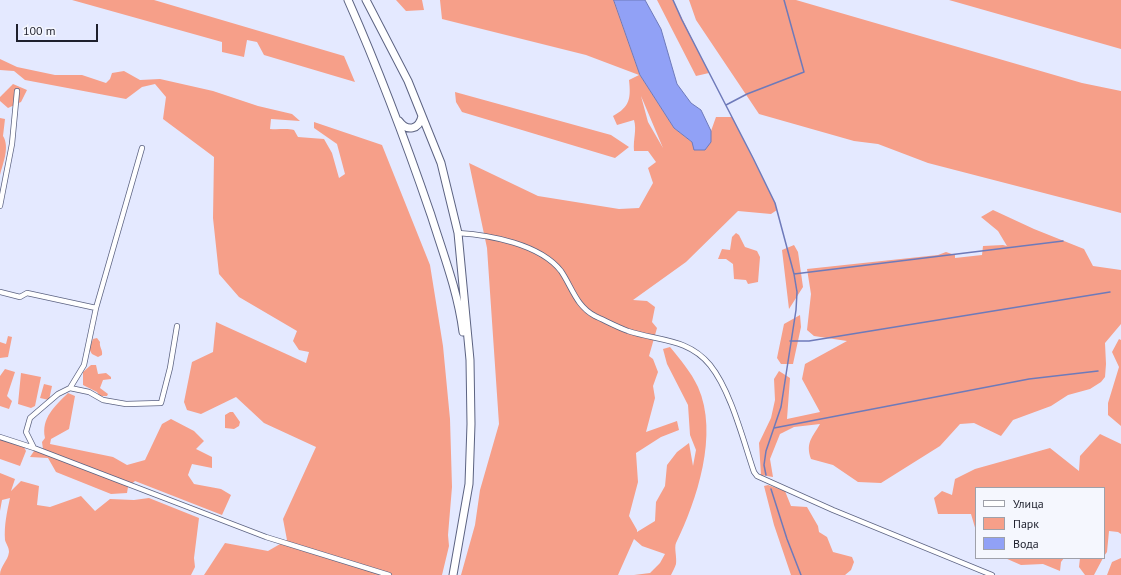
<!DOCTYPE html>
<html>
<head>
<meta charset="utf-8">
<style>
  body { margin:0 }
  #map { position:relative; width:1121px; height:575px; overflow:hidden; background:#e4e9ff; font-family:"PT Sans",sans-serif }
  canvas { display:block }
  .legend { position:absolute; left:975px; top:487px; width:130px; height:72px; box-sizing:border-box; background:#f5f7fe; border:1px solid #9fa1aa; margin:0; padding:5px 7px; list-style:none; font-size:12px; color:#1e202d }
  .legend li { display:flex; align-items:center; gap:8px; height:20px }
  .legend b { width:20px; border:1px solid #9fa1aa }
  .scale { position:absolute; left:16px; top:24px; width:82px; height:18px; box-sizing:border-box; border:2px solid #1e202d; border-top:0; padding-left:5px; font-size:12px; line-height:14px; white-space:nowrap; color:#1e202d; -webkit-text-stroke:3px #f5f7fe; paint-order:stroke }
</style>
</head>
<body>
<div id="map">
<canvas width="1121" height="575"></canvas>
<ul class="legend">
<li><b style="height:5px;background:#fff"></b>Улица</li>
<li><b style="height:11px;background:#f69f89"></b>Парк</li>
<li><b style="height:11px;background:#91a1f6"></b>Вода</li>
</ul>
<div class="scale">100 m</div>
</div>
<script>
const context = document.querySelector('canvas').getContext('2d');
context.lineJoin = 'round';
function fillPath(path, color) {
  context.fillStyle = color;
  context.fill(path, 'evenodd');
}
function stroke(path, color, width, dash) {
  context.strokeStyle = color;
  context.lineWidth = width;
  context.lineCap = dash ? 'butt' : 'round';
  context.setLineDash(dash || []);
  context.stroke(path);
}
const green = new Path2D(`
  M72,0H154L344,56L355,82L264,55L257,42L247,40L244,57L222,52V42Z
  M396,0H422L424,10L406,11Z
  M440,0H614L640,75L674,128L692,142H711V131L716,117H732L775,203L777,210L771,214L738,211L686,262L633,300L647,301L655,307L652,322L657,328L649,356L653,359L658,372L653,386L655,398L646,432L677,421L679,430L661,437L636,453L638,482L629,516L637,530V532L655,521L656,502L665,486L667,465L677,452L689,443L693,466L696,450L690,435L688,405L667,364L663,349L670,347C680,359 691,372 698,387C719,434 697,500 676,543C674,548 677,557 676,564C675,567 673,571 671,575H634L650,573L660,563L665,554L642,546L634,539L618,575H461L475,525L480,490L499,424L487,248L469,163L538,196L619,209L639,208L653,183L648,168L656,162L648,151H634C633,139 637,130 634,120L617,125L613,116C630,107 631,98 629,80L639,75L586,55L442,19ZM641,96L663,148L648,122Z
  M657,0H673L709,73L696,76Z
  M689,0H796L1082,83L1121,91V213L928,163L878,144L854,141L759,114L696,20Z
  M949,0H1121V49Z
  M0,59L17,67L55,75H82L106,83L110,79L112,73L124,71L140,80L160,79L213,91L258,106L292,114L300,121L271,119L270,129C279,130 286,128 294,130L298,137L324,139L332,153L339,178L345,174L337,144L314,128V122L382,145L430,265L443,346L450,419L452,487L448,535L449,546L442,575H204L225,543L268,551L287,540L283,519L316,447L264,423L236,397L201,414L187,410L184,402L192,362L213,352L216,322L306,363L309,352L299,350L293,341L297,331L239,297L219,274L213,218L214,157L163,119L166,97L155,84L142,87L126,99L25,80L14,71L0,70Z
  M13,84L27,90L21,102L8,108L0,101V97Z
  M455,92L611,135L629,147L615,158L462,112L456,102Z
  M0,118L5,119L3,136C10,147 3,163 0,175Z
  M993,210L1034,229L1084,249L1093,266L1121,270V324L1105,343L1106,364L1105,377L1101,382L1090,389L1068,395L1051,406L1013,420L1001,436L974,423L960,424L940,446L881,483L858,482L833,465L811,459C805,442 813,437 820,424L794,427L780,434L770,459L773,477L761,475L759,443L771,418L775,400L774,379L779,371L790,378L787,419L820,412L802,379L805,364L847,341L814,336L807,330L811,294L807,269L938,255L946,252L955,255V258L982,255L983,246L1003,245L1007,246L998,231L981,217Z
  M736,233L739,235L745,247L757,251L760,257L758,282L748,284L746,280L734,279L733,264L726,259H718L722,249L730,250L732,237Z
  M794,245L798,252L803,287L789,309L782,250Z
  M800,315L801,327L793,364H781L777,358L784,324Z
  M8,336L12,337L8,357L0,358V342L6,344Z
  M97,338L100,342C99,347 103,350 102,355L98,357L92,354L89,349L93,339Z
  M1119,339L1121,340V426L1108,415V403L1119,367L1112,352Z
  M91,365H96L98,374L106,373L111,377V379L103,380L100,388L108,394L107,396H100L97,392L83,385V372Z
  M5,369L15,372L7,396L12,401L9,409L0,406V376Z
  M21,373L41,377L35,406L31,408L18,404Z
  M44,384L52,386L49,400L40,398Z
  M68,393L75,396L69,429L51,439L50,444L113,457L127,465L145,460L162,424L171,419L194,431L204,441L196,449L212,457V468L192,464L188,475L194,484L221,489L231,495L222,515L135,481L128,487L127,493L111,494L56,472L48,458L30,457L34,451L43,449L42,442L45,438C41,418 55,406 68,393Z
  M230,412H233L240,422L239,426L234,429L225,428V415Z
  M1100,434L1121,444V534L1118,532L1109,531L1107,552L1104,556V488H976V531L971,514H938L934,498L942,491L952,495L955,479L975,469L1050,448L1079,471L1080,456Z
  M0,439L21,441L26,451L20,466L0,459Z
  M0,473L15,479L11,491L21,481L39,486L37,505L50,507L81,496L95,511L110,499L134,500L149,498L199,518L194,558L195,567L191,575H0C0,566 8,561 9,552C9,547 6,544 5,540C4,525 7,512 10,498L2,500L0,511Z
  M768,485L785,491L791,506L807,507L818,526L819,532L827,537L833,552L852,557L854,562L851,570L845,575H791L774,525L764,486Z
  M1005,558H1064L1061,562L1060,571L1043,564L1021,565Z
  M1080,558H1103L1094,575H1085L1079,567Z
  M1121,558V575H1107L1112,562Z`);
const water = new Path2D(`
  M614,0H645L661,29L677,84L691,103L701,110L711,131V142L705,150H694L692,142L674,128L640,75Z`);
const stream = new Path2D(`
  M673,0L682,20L753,158L775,203L794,274L797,292L796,310L781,407L766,451L764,465L766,475
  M726,105L747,94L804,72L784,0
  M794,274L1063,241
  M790,341H809L1110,292
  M774,428L1029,379L1098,371
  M771,489L787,539L801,575`);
const minor = new Path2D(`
  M142,148L96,308L84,365L70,388L58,394L30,418L26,432L34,448L266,537L389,575
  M0,206L12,144L17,91
  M458,233C490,235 540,244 561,271C572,287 576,306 595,316C606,321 617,327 628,331C658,341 688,338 710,365C731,391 743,440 754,472L757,476L833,510L992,575
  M0,292L20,297L27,293L96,308
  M70,388L89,392L103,400L126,404L161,403L170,368L177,326
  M0,437L34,448`);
const secondary = new Path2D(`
  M348,0C379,70 406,142 431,215C443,253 458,292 463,332
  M366,0L408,81L441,163L458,233L470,360L471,424L469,484L453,575
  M399,121C407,132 419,130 422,116`);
fillPath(green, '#f69f89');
fillPath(water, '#91a1f6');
stroke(water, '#6e7aba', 1);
stroke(stream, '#6e7aba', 1.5);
stroke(minor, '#5c6382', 6);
stroke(secondary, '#5c6382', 9);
stroke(minor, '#fff', 4.5);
stroke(secondary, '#fff', 7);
</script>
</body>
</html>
